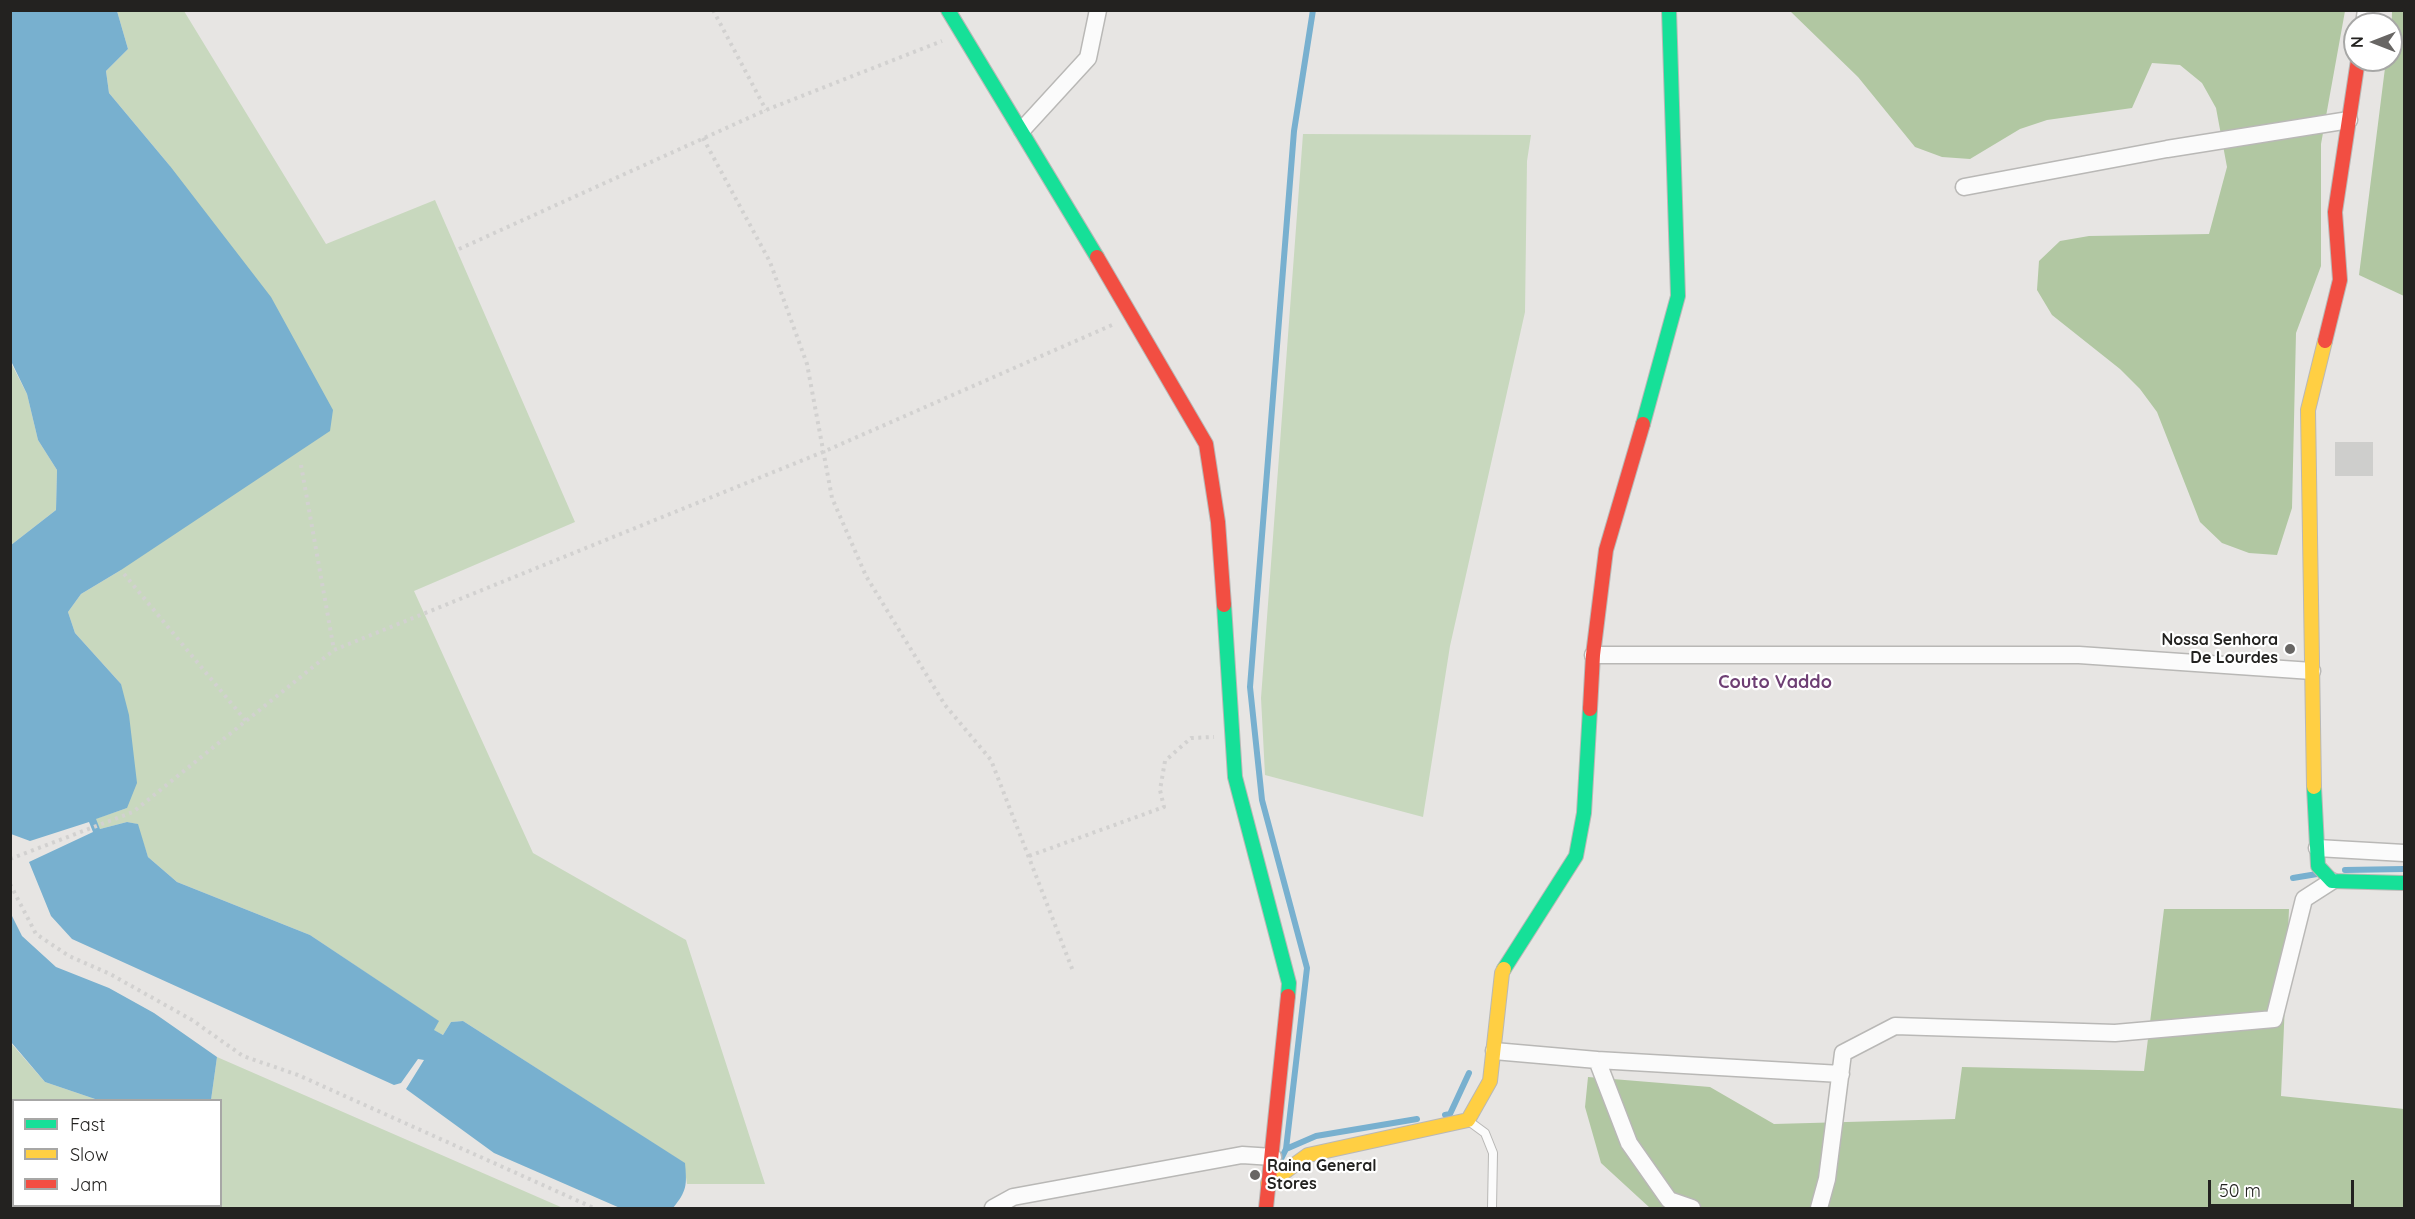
<!DOCTYPE html>
<html>
<head>
<meta charset="utf-8">
<style>
  body { margin:0 }
  #map { position:relative; width:2415px; height:1219px; overflow:hidden; background:#e7e5e3; font-family:Quicksand,sans-serif }
  canvas { display:block }
  .frame { position:absolute; inset:0; border:12px solid #232220; pointer-events:none }
  .legend { position:absolute; left:12px; top:1099px; width:210px; height:108px; box-sizing:border-box; background:#fff; border:2px solid #a7a7a6; margin:0; padding:8px 10px; list-style:none; font-size:18px; color:#232220 }
  .legend li { display:flex; align-items:center; gap:12px; height:30px }
  .legend b { width:30px; border:2px solid #a7a7a6 }
  .north { position:absolute; left:2343px; top:12px; width:60px; height:60px; box-sizing:border-box; background:#fff; border:2px solid #a7a7a6; border-radius:50%; rotate:270deg; font-size:16px; font-weight:700; line-height:24px; text-align:center; color:#232220 }
  .north::after { content:''; display:block; margin:auto; width:21px; height:27px; background:#686664; clip-path:polygon(50% 0,100% 100%,50% 72%,0 100%) }
  .scale { position:absolute; left:2208px; top:1180px; width:146px; height:27px; box-sizing:border-box; border:3px solid #232220; border-top:0; padding-left:8px; font-size:18px; line-height:21px; white-space:nowrap; color:#232220; -webkit-text-stroke:4px #fff; paint-order:stroke }
</style>
</head>
<body>
<div id="map">
<canvas width="2415" height="1219"></canvas>
<div class="frame"></div>
<ul class="legend">
<li><b style="height:8px;background:#16e098"></b>Fast</li>
<li><b style="height:8px;background:#ffcf43"></b>Slow</li>
<li><b style="height:8px;background:#f24e42"></b>Jam</li>
</ul>
<div class="north">N</div>
<div class="scale">50 m</div>
</div>
<script>
const context = document.querySelector('canvas').getContext('2d');
context.lineJoin = 'round';
function fillPath(path, color) {
  context.fillStyle = color;
  context.fill(path, 'evenodd');
}
function stroke(path, color, width, dash) {
  context.strokeStyle = color;
  context.lineWidth = width;
  context.lineCap = dash ? 'butt' : 'round';
  context.setLineDash(dash || []);
  context.stroke(path);
}
function drawText(font, color, halo, rows, align = 'center') {
  context.font = font + ' Quicksand,sans-serif';
  context.lineWidth = 4.5;
  context.setLineDash([]);
  context.textBaseline = 'middle';
  context.strokeStyle = halo;
  context.fillStyle = color;
  for (const [text, x, y, turn = 0] of rows) {
    context.save();
    context.translate(x, y);
    context.rotate((+turn || 0) * Math.PI / 180);
    context.textAlign = isNaN(turn) ? turn : align;
    if (halo) context.strokeText(text, 0, 0);
    context.fillText(text, 0, 0);
    context.restore();
  }
}
const green = new Path2D(`
  M117,11H184L326,244L435,200L575,522L414,591L533,853L686,940L765,1184H687L684,1163L463,1021L451,1022L443,1035L433,1030L438,1021L310,935L177,882L148,857L137,824L127,822L100,829L95,819L127,808L121,684L75,633L68,612L81,594L121,570L170,166L109,93L106,71L128,49Z
  M1303,134L1531,135L1527,161L1525,312L1450,646L1423,817L1265,775L1261,698Z
  M10,361L27,394L38,440L57,470L56,510L11,545Z
  M10,1042L45,1082L98,1100H14V1206H220V1100H211L217,1057L563,1208H11Z`);
const forest = new Path2D(`
  M1790,11H2345L2321,144V266L2296,333L2292,508L2277,555L2249,553L2222,543L2200,522L2157,412L2140,389L2120,369L2052,315L2037,290L2039,261L2060,241L2089,236L2209,234L2227,167L2216,108L2202,83L2180,65L2152,63L2132,108L2047,120L2020,129L1970,159L1942,157L1915,147L1858,77Z
  M2392,11H2404V296L2359,275L2386,60H2391Z
  M2164,909H2289L2281,1096L2404,1109V1208H1650L1601,1163L1585,1107L1588,1077L1710,1087L1774,1124L1955,1119L1962,1067L2144,1071Z`);
const water = new Path2D(`
  M11,10L117,11L128,49L106,71L109,93L170,166L271,297L333,410L330,431L121,570L81,594L68,612L75,633L121,684L129,715L137,783L127,808L96,819L100,829L127,822L138,824L148,857L177,882L310,935L439,1021L434,1030L443,1035L451,1022L463,1021L685,1163C687,1185 687,1191 673,1208H620L494,1153L406,1089L424,1060L418,1059L401,1083L394,1085L72,939L51,916L29,862L93,832L89,822L30,841L11,834V545L56,510L57,470L38,440L27,394L11,361Z
  M10,912L22,936L56,967L109,988L154,1013L217,1057L211,1100H98L45,1082L11,1042Z`);
const stream = new Path2D(`
  M2345,870L2404,869
  M2293,878L2317,874
  M1445,1115L1450,1114L1469,1073
  M1286,1149L1316,1136L1417,1119
  M1280,1161L1286,1149L1307,968L1262,800L1250,687L1294,131L1313,10`);
const building = new Path2D(`
  M2335,442H2373V476H2335Z`);
const path = new Path2D(`
  M713,10L766,110
  M703,138L770,262L807,364L832,498L866,576L945,705L991,760L1073,971
  M459,249L766,110L942,41
  M301,465L334,650
  M124,574L246,721
  M1029,856L1164,807L1160,790L1165,761L1191,738L1214,737
  M10,859L133,812L334,650L823,452L1112,325
  M10,884L36,934L69,956L110,974L192,1020L243,1056L298,1075L594,1208`);
const lane = new Path2D(`
  M1470,1122L1485,1133L1493,1153L1492,1208`);
const street = new Path2D(`
  M2364,24L2366,10
  M1022,130L1088,58L1098,10
  M1964,187L2167,149L2349,120
  M1593,655H2079L2312,671
  M2317,848L2404,853
  M1494,1051L1597,1060L1629,1143L1669,1200L1692,1208
  M1597,1060L1841,1074
  M993,1208L1013,1197L1242,1155L1273,1157
  M1819,1208L1827,1179L1843,1053L1895,1026L2115,1033L2274,1019L2304,899L2332,881`);
const fast = new Path2D(`
  M948,10L1097,257
  M1643,424L1678,296L1669,10
  M1224,605L1235,777L1289,983L1288,996
  M2314,787L2318,866L2332,881L2404,883
  M1504,969L1576,856L1584,813L1590,709`);
const slow = new Path2D(`
  M2314,787L2308,410L2325,341
  M1268,1184L1308,1155L1468,1120L1490,1081L1502,973L1504,969`);
const jam = new Path2D(`
  M1097,257L1206,444L1218,522L1224,605
  M2325,341L2340,280L2335,212L2358,60
  M1590,709L1593,655L1606,550L1643,424
  M1266,1208L1288,996`);
const markers = [
  [2290,649,6,"#686664"],
  [1255,1175,6,"#686664"]
];
const poiNames = [
  ["Nossa Senhora",2278,640],
  ["De Lourdes",2278,658],
  ["Raina General",1267,1166,"left"],
  ["Stores",1267,1184,"left"]
];
const neighbourhoodNames = [
  ["Couto Vaddo",1775,683]
];
fillPath(green, '#c8d8be');
fillPath(forest, '#b1c7a2');
fillPath(water, '#78b0cf');
stroke(stream, '#78b0cf', 6);
fillPath(building, '#cececc');
stroke(lane, '#b9b8b6', 10);
stroke(street, '#b9b8b6', 19);
stroke(fast, '#b9b8b6', 16);
stroke(slow, '#b9b8b6', 16);
stroke(jam, '#b9b8b6', 16);
stroke(path, '#d2d1d0', 4, [3, 4.5]);
stroke(lane, '#fbfbfb', 8);
stroke(street, '#fbfbfb', 16);
stroke(fast, '#16e098', 14);
stroke(slow, '#ffcf43', 14);
stroke(jam, '#f24e42', 14);
for (const [x, y, r, color] of markers) {
  const dot = new Path2D();
  dot.arc(x, y, r, 0, 2 * Math.PI);
  context.fillStyle = color;
  context.fill(dot);
  stroke(dot, '#fff', 2);
}
drawText('bold 16px', '#232220', '#fff', poiNames, 'right');
drawText('bold 18px', '#6e3f74', '#fff', neighbourhoodNames);
</script>
</body>
</html>
